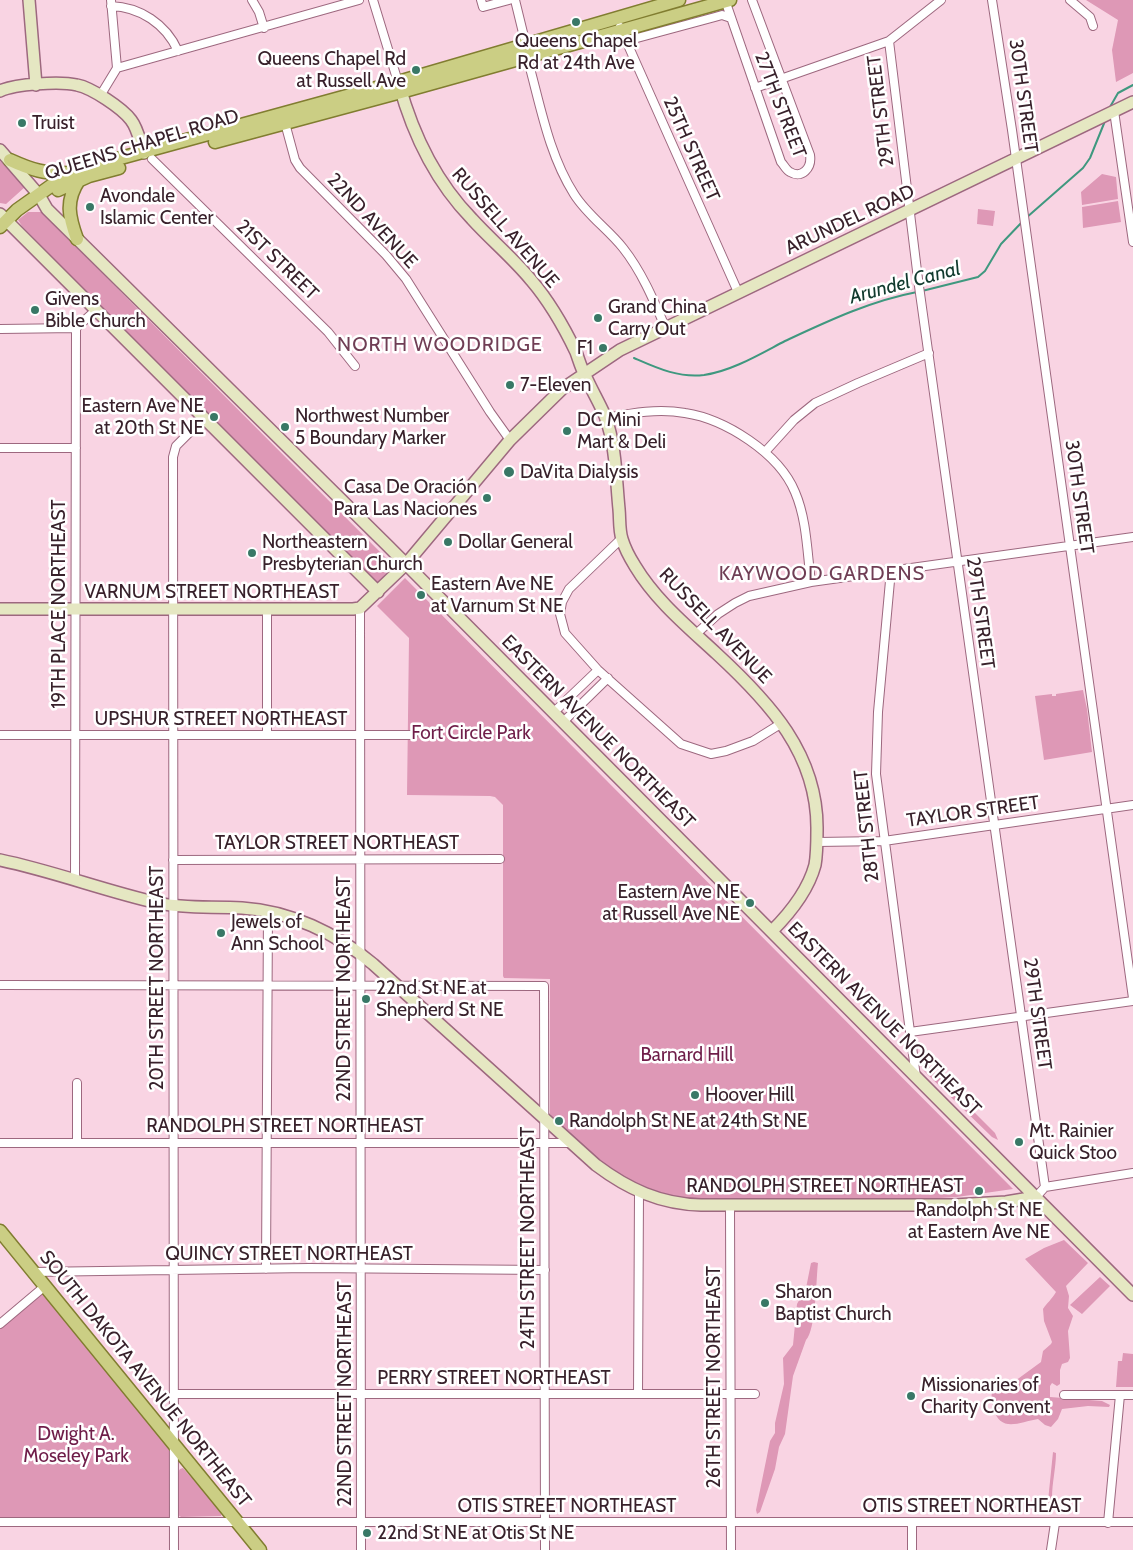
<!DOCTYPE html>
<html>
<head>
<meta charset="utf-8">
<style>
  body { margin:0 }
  canvas { display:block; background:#f9d4e3 }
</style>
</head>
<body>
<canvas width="1133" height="1550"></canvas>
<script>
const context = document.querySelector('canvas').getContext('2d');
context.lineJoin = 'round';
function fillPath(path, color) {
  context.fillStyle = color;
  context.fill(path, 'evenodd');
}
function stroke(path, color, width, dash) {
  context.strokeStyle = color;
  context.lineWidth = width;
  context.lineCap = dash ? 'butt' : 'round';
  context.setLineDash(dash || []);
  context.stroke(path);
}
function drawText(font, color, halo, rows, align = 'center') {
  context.font = font + ' Cabin,sans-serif';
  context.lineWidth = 5;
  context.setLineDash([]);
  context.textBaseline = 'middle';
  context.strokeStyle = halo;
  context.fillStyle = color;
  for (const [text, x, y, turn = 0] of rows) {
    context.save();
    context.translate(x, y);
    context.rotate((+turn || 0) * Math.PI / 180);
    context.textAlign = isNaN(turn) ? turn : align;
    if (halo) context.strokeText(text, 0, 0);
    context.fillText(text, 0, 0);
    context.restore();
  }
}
const green = new Path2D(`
  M1086,0H1133V73L1116,82L1112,50L1118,20Z
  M0,161L25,187L6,204L0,203Z
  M1102,174L1116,177L1118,199L1082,205L1081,192Z
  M1118,201L1121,222L1083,228L1082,207Z
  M978,209L995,211L993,226L977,224Z
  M28,212H41L393,565L377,584L171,379L22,226L18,220Z
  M405,578L1013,1189L957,1197L923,1199H701C692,1199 682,1199 673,1197C622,1186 586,1149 550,1114V979L504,978L503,976V805L495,797L490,796L407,795L409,638L377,606Z
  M1083,690L1087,709L1092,752L1044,760L1035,696L1052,694V696H1056V694Z
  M921,1059L995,1133L998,1140L992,1137L924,1071Z
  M1064,1240L1088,1263L1066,1286L1069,1296L1068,1308L1073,1316L1068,1331L1070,1358L1068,1362L1062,1364L1060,1370V1384L1057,1386L1052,1383L1050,1386V1397L1102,1401L1110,1405L1109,1407L1088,1406L1062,1409L1058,1419L1051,1427L1045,1425L1038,1419C1019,1422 1000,1434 993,1407C992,1401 991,1398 992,1392L1004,1383L1015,1381L1041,1362L1043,1351L1051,1344L1052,1342L1044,1321L1043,1309C1047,1303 1052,1299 1056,1292L1025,1259L1044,1248Z
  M814,1262L818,1263C816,1279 816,1330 806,1340L793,1376L785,1434L779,1447L775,1469L760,1512L757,1514L756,1510L770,1441L775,1433V1423L784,1384L783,1358L793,1345L797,1304L806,1288L811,1263Z
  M1100,1277L1110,1286L1082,1314L1070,1305Z
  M45,1286L174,1443V1522H0V1324Z
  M1123,1353L1133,1354V1387H1116L1118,1361H1122Z
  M1053,1452L1056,1453C1056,1468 1052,1482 1052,1498L1061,1504L1059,1510L1047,1511Z
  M183,1468L220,1510L222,1513L221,1516L181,1517L178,1515V1472L180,1469Z`);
const stream = new Path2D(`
  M1110,107L1118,93L1133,85
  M1026,218L1083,168L1090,158L1105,121
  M922,291L978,277L985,271L1001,244L1023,221
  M634,358C657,368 678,378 704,375C732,371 760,354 785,341C828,321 870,301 917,292`);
const street = new Path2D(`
  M111,0L117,68
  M252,0L259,12L264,28
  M373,0L398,82
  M481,0L483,7L509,0
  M515,0L526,45
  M725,0L781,162C784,165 786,170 790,172C802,179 812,168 810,155L752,0
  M992,0L1012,130L1133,998
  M1070,0L1090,17L1093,26
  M111,6C140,7 166,24 178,51
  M620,27L738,292
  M626,41L715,17L722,15L731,18
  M889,41L918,279L1045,1187
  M527,57C540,103 548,153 574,194C587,215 608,229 623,248C642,272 654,301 666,329
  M117,68L359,0
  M755,88L889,41L941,0
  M100,96L117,68
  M1114,111L1133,242
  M285,123L295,160L300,168L386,255L406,279L490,412L510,440
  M152,159L328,332L355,366
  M0,329L76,328L96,310
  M605,418C632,413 658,408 685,413C725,419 779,453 795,492C807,520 807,552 811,582
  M0,448H76
  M765,452L794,420L815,403L858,383L929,353
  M622,538L569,589L562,602L560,614L565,633L598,670L681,744L711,754L726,751L753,741L782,723
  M891,570L878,712L876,774L916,1077
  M360,608L361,1550
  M267,609V735
  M695,635L718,614L735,603L749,596L811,582L1133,537
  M554,712L598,670
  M563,722L608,678
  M0,735H413
  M817,842L884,841L1133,805
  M173,860L500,859
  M75,880L76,328
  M0,985L544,986L545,1550
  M910,1032L1133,1001
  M77,1083V1143
  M0,1143H571
  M1036,1197L1045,1187L1133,1173
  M730,1205L731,1550
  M266,1269L268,911
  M33,1272L309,1268L545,1270
  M0,1324L45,1286
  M174,1394H755
  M638,1394L639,1192
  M1064,1395H1133
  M0,1522H1133
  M1108,1523L1120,1395
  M174,1550L173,457L176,446L204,418
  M912,1550V1522
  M1051,1550L1055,1523`);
const secondary = new Path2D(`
  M29,0L36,85
  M399,84C413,135 435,181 472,219C491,240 513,258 531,280C549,301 564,327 576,352C579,360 581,368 585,375C591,389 599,402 605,416C616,445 616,479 619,509C620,519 619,530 622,539C625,549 630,558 635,566C656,601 688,627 717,654C769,702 818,754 817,830C817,841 817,854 815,865C808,891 790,913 772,931
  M0,91C15,84 60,81 77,85C92,88 122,108 131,120C138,129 140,142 144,153
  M0,150L39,195L47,209L388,546L1133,1295
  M0,214L378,592
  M0,609H353L360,608L406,564L510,440L562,389L620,350L1133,102
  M0,860C53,871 105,891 158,903C185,909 214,906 242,908C290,911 336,933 373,964L596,1165C628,1189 660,1204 701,1205H954L1006,1202L1036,1197`);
const primary = new Path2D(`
  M215,142L401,92L730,0
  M10,160C32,170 45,174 69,173
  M58,190L89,176L119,168
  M0,227L17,210L55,183L71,173L95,165L398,82L679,0
  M77,239C69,217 65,201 79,180
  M0,1231L260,1550`);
const markers = [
  [576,22,5,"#397866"],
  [416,70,5,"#397866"],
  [22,123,5,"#397866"],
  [90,207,5,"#397866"],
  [35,310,5,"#397866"],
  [598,318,5,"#397866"],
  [603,348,5,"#397866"],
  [510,385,5,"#397866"],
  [214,417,5,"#397866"],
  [285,427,5,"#397866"],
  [567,431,5,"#397866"],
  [509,472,6,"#397866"],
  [487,498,5,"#397866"],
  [448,542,5,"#397866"],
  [252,553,5,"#397866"],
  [421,595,5,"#397866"],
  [750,903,5,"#397866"],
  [221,933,5,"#397866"],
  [366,999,5,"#397866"],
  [695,1095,5,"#397866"],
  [559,1121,5,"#397866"],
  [1019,1142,5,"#397866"],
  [979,1191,5,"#397866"],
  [765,1303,5,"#397866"],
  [911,1396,5,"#397866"],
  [367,1533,5,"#397866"]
];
const poiNames = [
  ["Queens Chapel",576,41,"center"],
  ["Rd at 24th Ave",576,63,"center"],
  ["Queens Chapel Rd",406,59,"right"],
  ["at Russell Ave",406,81,"right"],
  ["Truist",32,123],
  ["Avondale",100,196],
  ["Islamic Center",100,218],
  ["Givens",45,299],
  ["Bible Church",45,321],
  ["Grand China",608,307],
  ["Carry Out",608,329],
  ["F1",593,348,"right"],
  ["7-Eleven",520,385],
  ["Eastern Ave NE",204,406,"right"],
  ["at 20th St NE",204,428,"right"],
  ["Northwest Number",295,416],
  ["5 Boundary Marker",295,438],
  ["DC Mini",577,420],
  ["Mart & Deli",577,442],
  ["DaVita Dialysis",520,472],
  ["Casa De Oración",477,487,"right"],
  ["Para Las Naciones",477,509,"right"],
  ["Northeastern",262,542],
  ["Presbyterian Church",262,564],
  ["Dollar General",458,542],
  ["Eastern Ave NE",431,584],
  ["at Varnum St NE",431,606],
  ["Eastern Ave NE",740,892,"right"],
  ["at Russell Ave NE",740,914,"right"],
  ["Jewels of",231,922],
  ["Ann School",231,944],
  ["22nd St NE at",376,988],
  ["Shepherd St NE",376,1010],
  ["Hoover Hill",705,1095],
  ["Randolph St NE at 24th St NE",569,1121],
  ["Mt. Rainier",1029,1131],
  ["Quick Stoo",1029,1153],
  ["Randolph St NE",979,1210,"center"],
  ["at Eastern Ave NE",979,1232,"center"],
  ["Sharon",775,1292],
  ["Baptist Church",775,1314],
  ["Missionaries of",921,1385],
  ["Charity Convent",921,1407],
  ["22nd St NE at Otis St NE",377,1533]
];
const streetNames = [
  ["30TH STREET",1023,96,82],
  ["27TH STREET",780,105,69],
  ["29TH STREET",881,111,-97],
  ["QUEENS CHAPEL ROAD",142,145,-17],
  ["25TH STREET",691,149,66],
  ["ARUNDEL ROAD",850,220,-25],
  ["22ND AVENUE",372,221,47],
  ["RUSSELL AVENUE",505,228,49],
  ["21ST STREET",277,260,44],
  ["30TH STREET",1079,497,82],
  ["VARNUM STREET NORTHEAST",212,592],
  ["19TH PLACE NORTHEAST",59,604,-90],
  ["29TH STREET",980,613,82],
  ["RUSSELL AVENUE",715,626,46],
  ["UPSHUR STREET NORTHEAST",221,719],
  ["EASTERN AVENUE NORTHEAST",598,732,45],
  ["TAYLOR STREET",973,812,-8],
  ["28TH STREET",867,826,-96],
  ["TAYLOR STREET NORTHEAST",337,843],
  ["20TH STREET NORTHEAST",157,978,-90],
  ["22ND STREET NORTHEAST",344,989,-90],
  ["29TH STREET",1037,1014,82],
  ["EASTERN AVENUE NORTHEAST",884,1019,45],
  ["RANDOLPH STREET NORTHEAST",285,1126],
  ["RANDOLPH STREET NORTHEAST",825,1186],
  ["24TH STREET NORTHEAST",528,1238,-90],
  ["QUINCY STREET NORTHEAST",289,1254],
  ["26TH STREET NORTHEAST",714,1377,-90],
  ["PERRY STREET NORTHEAST",494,1378],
  ["SOUTH DAKOTA AVENUE NORTHEAST",145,1379,51],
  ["22ND STREET NORTHEAST",345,1394,-90],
  ["OTIS STREET NORTHEAST",567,1506],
  ["OTIS STREET NORTHEAST",972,1506]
];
const parkNames = [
  ["Fort Circle Park",471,733],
  ["Barnard Hill",687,1055],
  ["Dwight A.",76,1434],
  ["Moseley Park",76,1456]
];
const waterNames = [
  ["Arundel Canal",905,283,-15]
];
const neighbourhoodNames = [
  ["NORTH WOODRIDGE",440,345],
  ["KAYWOOD GARDENS",822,574]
];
fillPath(green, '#de98b6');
stroke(stream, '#3f987f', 2);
stroke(street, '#9d687f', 10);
stroke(secondary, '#9d687f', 14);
stroke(primary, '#817d30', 15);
stroke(street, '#fff', 8);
stroke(secondary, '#e5e7c2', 11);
stroke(primary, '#cbce84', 12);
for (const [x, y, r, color] of markers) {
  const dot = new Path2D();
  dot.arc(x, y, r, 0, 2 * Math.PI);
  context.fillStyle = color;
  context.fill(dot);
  stroke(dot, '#fff', 2);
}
drawText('19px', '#38212b', '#fff', poiNames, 'left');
drawText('19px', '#38212b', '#fff', streetNames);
drawText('19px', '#6f1d49', '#fff', parkNames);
drawText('italic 20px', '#113a2e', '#fff', waterNames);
context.letterSpacing = '1px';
drawText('20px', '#703e55', '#fff', neighbourhoodNames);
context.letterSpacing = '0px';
</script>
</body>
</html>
